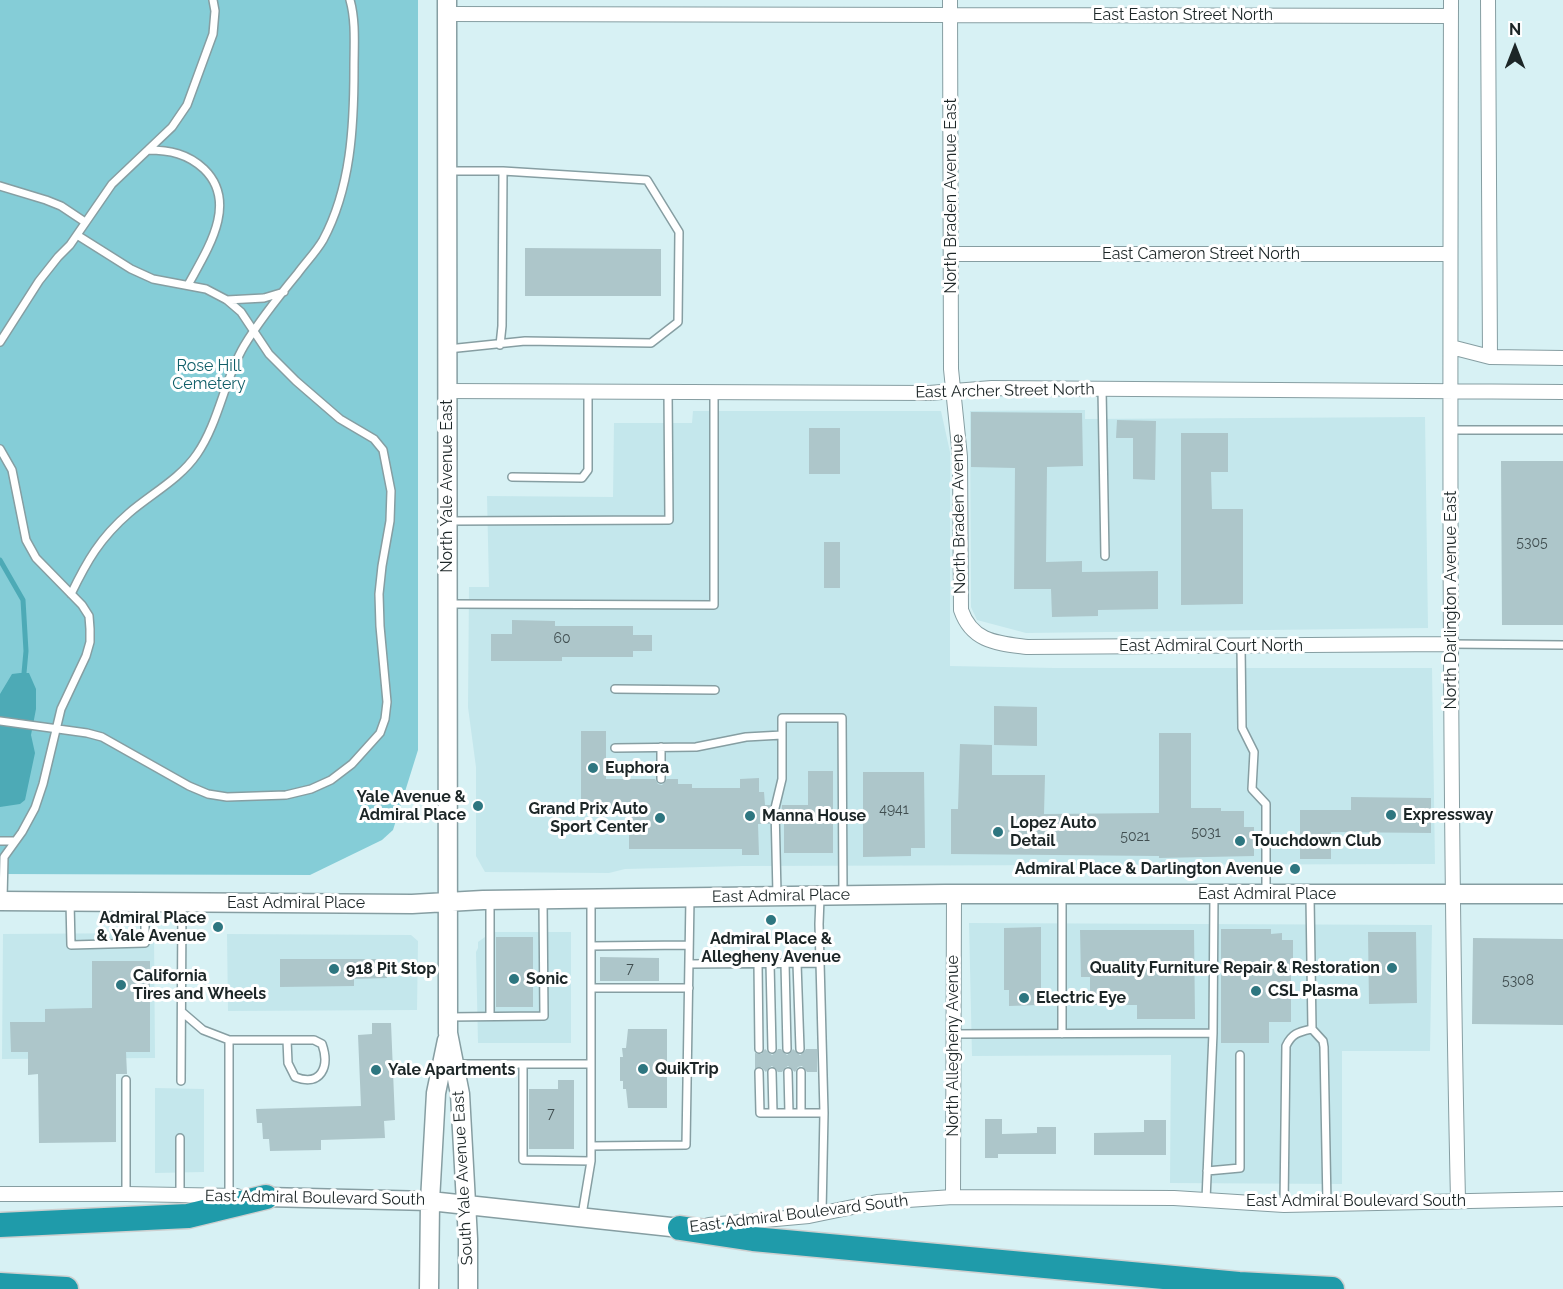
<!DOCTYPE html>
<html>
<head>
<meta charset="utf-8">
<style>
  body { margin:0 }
  #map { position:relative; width:1563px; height:1289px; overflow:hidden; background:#d7f1f4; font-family:Raleway,sans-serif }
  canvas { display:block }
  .north { position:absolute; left:1485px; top:18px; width:60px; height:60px; -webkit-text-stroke:4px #fff; paint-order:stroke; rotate:0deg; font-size:16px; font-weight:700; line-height:24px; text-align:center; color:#1c2627 }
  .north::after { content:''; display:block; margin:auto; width:21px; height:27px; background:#1c2627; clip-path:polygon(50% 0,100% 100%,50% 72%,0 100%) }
</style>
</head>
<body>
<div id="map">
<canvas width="1563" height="1289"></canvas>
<div class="north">N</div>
</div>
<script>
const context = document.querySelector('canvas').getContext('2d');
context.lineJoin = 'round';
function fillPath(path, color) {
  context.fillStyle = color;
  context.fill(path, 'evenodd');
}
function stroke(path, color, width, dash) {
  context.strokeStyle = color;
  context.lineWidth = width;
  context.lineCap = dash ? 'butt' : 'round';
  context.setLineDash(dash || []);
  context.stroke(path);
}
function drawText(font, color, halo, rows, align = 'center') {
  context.font = font + ' Raleway,sans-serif';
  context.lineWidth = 6;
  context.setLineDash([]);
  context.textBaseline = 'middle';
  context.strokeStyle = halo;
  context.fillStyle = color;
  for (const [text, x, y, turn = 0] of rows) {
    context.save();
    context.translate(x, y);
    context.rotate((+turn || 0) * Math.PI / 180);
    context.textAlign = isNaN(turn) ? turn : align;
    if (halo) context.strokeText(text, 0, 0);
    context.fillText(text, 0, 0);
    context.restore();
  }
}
const built = new Path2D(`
  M1085,410V419L1425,417L1428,628L1026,633L977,620L971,607L970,411Z
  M693,411H941L950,452V666L1054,668H1432L1435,864L742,866L625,869L609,873L485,872L476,856V767L468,707L469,587H489L487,496L613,497L614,423H692Z
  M969,923L1432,925L1430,1051H1342V1184L1170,1183L1171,1055L972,1056Z
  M492,932H571V1043H478L476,952L478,948V942Z
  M154,933L155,1058L2,1059L3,934Z
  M227,934L411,935L418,941L417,1010L228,1011Z
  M155,1088L204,1089V1172L155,1173Z`);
const green = new Path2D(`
  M0,0H418V750L393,830L382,840L310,875L0,874Z`);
const water = new Path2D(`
  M20,673H29L36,689V709L31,735L35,753L25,800L20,804L0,807V694L12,674Z`);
const stream = new Path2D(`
  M0,560L23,600L26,651L24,673`);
const building = new Path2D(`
  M525,248L661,249V296H525Z
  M971,412L1082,413L1083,466L1047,467L1046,562L1082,561V572L1158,571V609L1098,610V616L1052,617L1051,589H1014L1015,468L971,467Z
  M1117,420L1156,421L1155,480L1133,479V438H1116Z
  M809,428H840V474H809Z
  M1181,433H1228V472H1211L1212,509H1243V604L1181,605Z
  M1501,461H1563V625H1502Z
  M824,542H840V588H824Z
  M512,620L555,621V626H633V635H652V651H633V657H562V661H491V634H512Z
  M994,706L1037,707V746L994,745Z
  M581,731H606V779H655L658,784L662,785L667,779H678V784H692V788H740V779L759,778V792H764L765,805H770V824H758L759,855H742V849H629V806H581Z
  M1159,733H1191V808H1221V811H1244V827H1254V856L1159,858V856L951,854V809H958L960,744L992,745V775H1045L1044,814L1159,813Z
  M808,771H833V853H784V824H781L782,805H808Z
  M863,772H924L925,848H911V856L863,857Z
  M1351,797L1431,798V833L1331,832V859H1300V810H1351Z
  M1041,927V989H1038V1005L1009,1006V990H1004V928Z
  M1221,929H1271V934L1282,933V940H1293V961H1291V1022H1269V1043H1221Z
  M1080,930H1194L1195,1019H1137V1005H1090V977H1081Z
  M1368,932H1416L1417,1003L1369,1004Z
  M496,937H533V1007H496Z
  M1473,938L1563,939V1025L1472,1024Z
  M600,957L659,958V981H600Z
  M280,959H387V978L354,979V986L280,987Z
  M92,961H150V1052H126L127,1074H116V1142L39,1143L38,1074L28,1075V1052H11L10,1022H45V1009L92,1008Z
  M372,1023H391L395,1120L384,1121L385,1138L321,1140V1150L270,1151L269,1139H263L262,1123H257L256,1109L361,1106L358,1035L372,1034Z
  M628,1029H667V1108H628L626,1089H623V1081H620V1057H623L622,1048H626Z
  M765,1049L772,1055L775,1053L778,1049H781L787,1055L790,1053L793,1049L800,1055L803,1053L806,1049H817V1072H807L802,1066L798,1067L795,1072L788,1066L785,1068L782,1072H778L772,1066L769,1068L766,1072L761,1067L755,1069V1053L761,1054Z
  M558,1080H574V1149H529V1089H558Z
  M985,1119H1002V1134L1037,1133V1127H1056V1154H998V1158H985Z
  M1144,1120H1166V1155H1094V1133L1144,1132Z`);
const service = new Path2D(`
  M148,150C170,150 188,154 204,169C239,203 207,250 188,285
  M0,186L46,200L61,206L85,222
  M227,300L264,298L284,292
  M0,342L39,281L58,257L70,245L112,184L172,127L187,105L213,34L215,11L213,0
  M500,345L502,326L503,171
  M448,349L525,341L651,343L678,322L679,232L647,180L503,171H450
  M1102,389L1105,556
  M1451,430H1563
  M0,449L12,470L26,540L36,558L82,605L89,616L90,629V642L86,656L61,709L43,784L35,808L22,832L4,857L3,899
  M512,477L582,478L588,470V391
  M450,521L669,520L668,391
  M71,594C87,561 100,538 129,513C151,494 180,479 197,454C219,422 224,380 244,346C259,321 279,296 298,273C306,262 316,252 323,240C351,188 354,126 354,68C354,46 356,21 350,0
  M450,604L714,605V391
  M1450,644L1563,645
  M1241,646L1242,728L1254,752L1252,789L1266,804V893
  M615,689L715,690
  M0,721L87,733L102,737L189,786L208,794L227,797L286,795L311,789L331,780L352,764L380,733L385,719L387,702L380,626L379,594L382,566L390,521L391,491L383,450L374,439L340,419L296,381L269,354L241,312L227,300L206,289L153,279L131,269L77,235
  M661,747V779
  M615,748L696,747L746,737L782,735
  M0,841H15
  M777,894L775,808L782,779V718H842L843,894
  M1310,897L1312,1029L1323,1041L1324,1047L1327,1204
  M820,898L819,924L824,1113L822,1213
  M70,902L71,945L145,943V904
  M591,946L689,945
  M758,963L759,1049
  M770,963L772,1049
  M785,963L787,1049
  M797,963L800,1049
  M689,964L820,963
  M591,988H689
  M182,1012L203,1030L229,1040H314L322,1044C330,1067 321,1087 295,1077L288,1063L287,1040
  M490,1016V900
  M448,1017L544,1016L543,901
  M953,1034L1213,1033
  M1062,1034V896
  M229,1040V1196
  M455,1064H591V1161L523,1160V1064
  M591,1064V900
  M759,1072L760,1113H824
  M772,1072L773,1113
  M788,1072L789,1113
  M801,1072V1113
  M181,1081L182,904
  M591,1146L686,1145L690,898
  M1207,1171L1240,1168V1055
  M126,1194V1080
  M180,1195V1138
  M1206,1200L1213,1033L1214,894
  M1284,1205L1286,1046C1292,1033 1299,1032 1312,1029
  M582,1215L591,1161`);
const minor = new Path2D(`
  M950,0L951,369L960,457L961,610C972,642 997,643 1027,647L1450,644
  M1451,0C1450,400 1449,800 1458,1200
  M1488,0L1490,357
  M447,14L1451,16
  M951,254H1450
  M1451,347L1490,357L1563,358
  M447,391L929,393L992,388L1563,392
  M0,1194H126L237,1196
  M953,1197L954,894
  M709,1225L809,1216L877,1202L953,1197L1174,1198L1284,1205L1563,1199`);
const secondary = new Path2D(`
  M447,0L448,1033L460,1094L468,1239V1289
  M0,901L412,904L483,900L945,894H1563
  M266,1197L430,1201L680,1228
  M429,1289L430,1201L436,1093L447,1040`);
const motorway = new Path2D(`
  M0,1225L188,1216L266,1197
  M680,1228L753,1239L1239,1284L1332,1289
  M0,1285L66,1289`);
const markers = [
  [593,768,6,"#2e7680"],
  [478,806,6,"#2e7680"],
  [1391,815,6,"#2e7680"],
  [750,816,6,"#2e7680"],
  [660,818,6,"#2e7680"],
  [998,832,6,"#2e7680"],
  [1240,841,6,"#2e7680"],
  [1295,869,6,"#2e7680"],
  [771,920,6,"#2e7680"],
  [218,927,6,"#2e7680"],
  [1392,968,6,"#2e7680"],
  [334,969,6,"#2e7680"],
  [514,979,6,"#2e7680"],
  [121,985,6,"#2e7680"],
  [1256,991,6,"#2e7680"],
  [1024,998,6,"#2e7680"],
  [643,1069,6,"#2e7680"],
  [376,1070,6,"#2e7680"]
];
const numberNames = [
  ["5305",1532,543],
  ["60",562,639],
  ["4941",894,810],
  ["5031",1206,833],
  ["5021",1135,837],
  ["7",630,969],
  ["5308",1518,981],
  ["7",551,1114]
];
const streetNames = [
  ["East Easton Street North",1183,15],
  ["North Braden Avenue East",951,196,-90],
  ["East Cameron Street North",1201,254],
  ["East Archer Street North",1005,391,-1],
  ["North Yale Avenue East",447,486,-90],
  ["North Braden Avenue",959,514,-91],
  ["North Darlington Avenue East",1451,600,-90],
  ["East Admiral Court North",1211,646],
  ["East Admiral Place",1267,894],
  ["East Admiral Place",781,896,-1],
  ["East Admiral Place",296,903],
  ["North Allegheny Avenue",953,1046,-90],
  ["South Yale Avenue East",463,1178,-93],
  ["East Admiral Boulevard South",315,1198,1],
  ["East Admiral Boulevard South",1356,1201],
  ["East Admiral Boulevard South",799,1214,-7]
];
const parkNames = [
  ["Rose Hill",209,366],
  ["Cemetery",209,384]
];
const poiNames = [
  ["Euphora",605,768],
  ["Yale Avenue &",466,797,"right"],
  ["Admiral Place",466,815,"right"],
  ["Grand Prix Auto",648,809,"right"],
  ["Sport Center",648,827,"right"],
  ["Expressway",1403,815],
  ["Manna House",762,816],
  ["Lopez Auto",1010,823],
  ["Detail",1010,841],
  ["Touchdown Club",1252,841],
  ["Admiral Place & Darlington Avenue",1283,869,"right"],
  ["Admiral Place",206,918,"right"],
  ["& Yale Avenue",206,936,"right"],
  ["Admiral Place &",771,939,"center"],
  ["Allegheny Avenue",771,957,"center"],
  ["Quality Furniture Repair & Restoration",1380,968,"right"],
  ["918 Pit Stop",346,969],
  ["California",133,976],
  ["Tires and Wheels",133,994],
  ["Sonic",526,979],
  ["CSL Plasma",1268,991],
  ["Electric Eye",1036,998],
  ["QuikTrip",655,1069],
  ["Yale Apartments",388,1070]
];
fillPath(built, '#c4e7ec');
fillPath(green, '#85cdd7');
fillPath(water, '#4daab6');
stroke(stream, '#4daab6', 5);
fillPath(building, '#adc6ca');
stroke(service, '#869ea2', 10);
stroke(minor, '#869ea2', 16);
stroke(secondary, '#869ea2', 21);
stroke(motorway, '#cdcfcf', 27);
stroke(service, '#fff', 7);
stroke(minor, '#fff', 14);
stroke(secondary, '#fff', 18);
stroke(motorway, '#1f9baa', 24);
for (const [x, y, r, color] of markers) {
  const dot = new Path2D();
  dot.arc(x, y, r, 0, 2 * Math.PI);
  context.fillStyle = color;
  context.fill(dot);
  stroke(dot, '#fff', 2);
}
drawText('14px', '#404e50', null, numberNames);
drawText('16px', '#1c2627', '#fff', streetNames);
drawText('16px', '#115f69', '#fff', parkNames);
drawText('bold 16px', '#1c2627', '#fff', poiNames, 'left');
</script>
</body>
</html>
